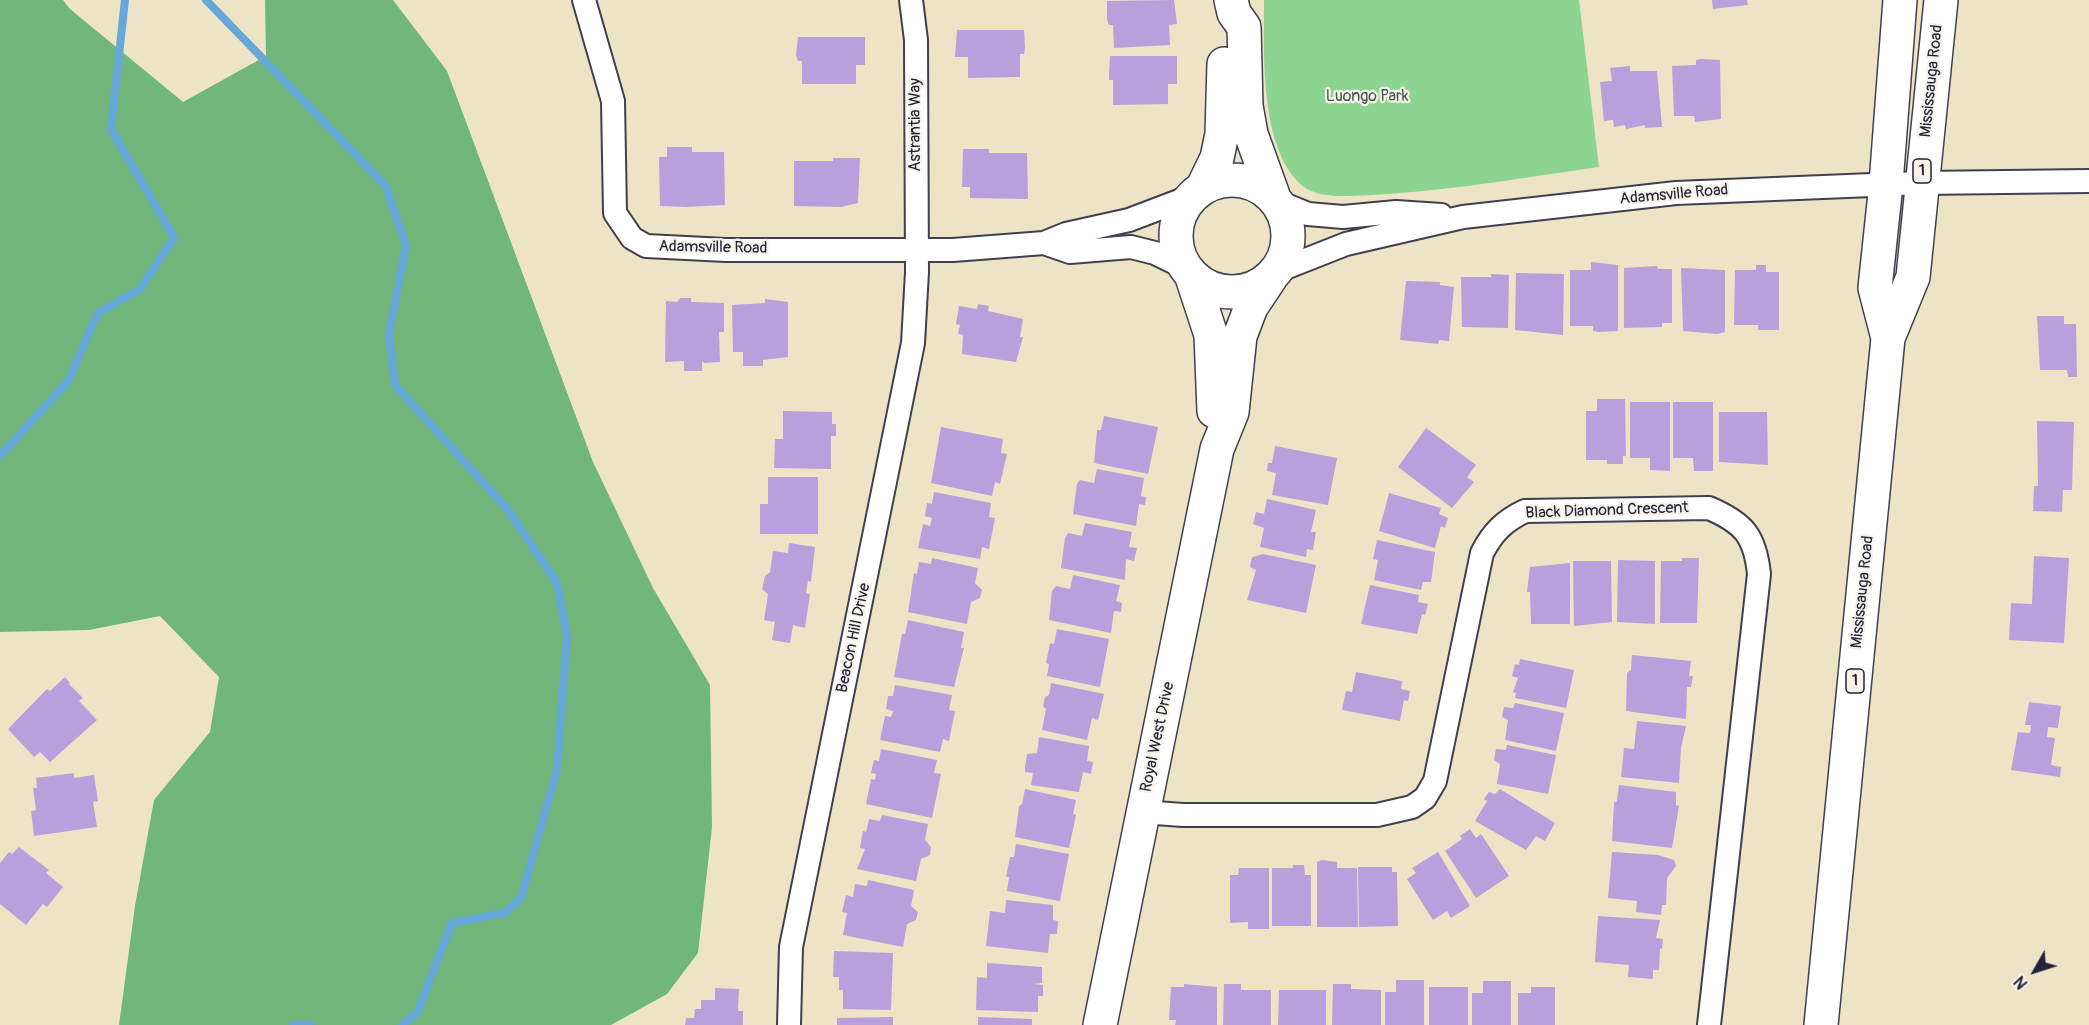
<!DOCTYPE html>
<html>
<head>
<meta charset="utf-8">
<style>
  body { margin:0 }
  #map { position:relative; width:2089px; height:1025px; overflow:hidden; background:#ede4c6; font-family:Pangolin,sans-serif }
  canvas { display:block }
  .north { position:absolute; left:2005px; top:941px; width:60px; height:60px; -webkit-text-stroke:4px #f7f3e8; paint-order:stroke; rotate:231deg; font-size:16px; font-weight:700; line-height:24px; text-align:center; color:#22223b }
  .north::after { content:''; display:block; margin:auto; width:21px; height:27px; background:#22223b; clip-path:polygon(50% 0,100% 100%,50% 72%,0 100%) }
</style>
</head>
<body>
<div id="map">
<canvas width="2089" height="1025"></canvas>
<div class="north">N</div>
</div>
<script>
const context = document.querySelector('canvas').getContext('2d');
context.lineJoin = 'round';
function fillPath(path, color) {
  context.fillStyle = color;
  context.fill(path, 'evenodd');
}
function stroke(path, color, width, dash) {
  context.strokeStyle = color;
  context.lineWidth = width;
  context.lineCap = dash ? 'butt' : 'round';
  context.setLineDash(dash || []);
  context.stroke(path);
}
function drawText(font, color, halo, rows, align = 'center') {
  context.font = font + ' Pangolin,sans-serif';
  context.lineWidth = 4.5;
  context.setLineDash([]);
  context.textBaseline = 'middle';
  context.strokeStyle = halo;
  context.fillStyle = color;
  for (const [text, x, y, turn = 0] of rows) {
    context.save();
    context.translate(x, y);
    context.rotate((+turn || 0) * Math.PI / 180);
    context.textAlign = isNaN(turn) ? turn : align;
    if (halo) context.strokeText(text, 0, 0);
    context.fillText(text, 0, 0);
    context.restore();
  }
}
const green = new Path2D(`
  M1264,0H1579L1599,167C1513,179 1426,195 1339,196C1328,196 1314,194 1304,187C1259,152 1264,52 1264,0Z`);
const forest = new Path2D(`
  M0,0H63L70,9L183,102L266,56L265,0H393L447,71L593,462L653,588L710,685L712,827L698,953L667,994L611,1025H119L135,906L154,800L210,732L219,677L160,616L89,630L0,632Z`);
const stream = new Path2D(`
  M206,0L385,185L406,245L389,334L395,385L508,510L557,583L567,636L557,769L521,898L505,913L452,923L417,1013L402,1025
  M0,456L68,381L98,313L140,289L174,238L111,129L125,0
  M293,1025H311`);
const building = new Path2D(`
  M1174,0L1177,24L1169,25L1170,45L1114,48L1113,25H1109L1107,19V1Z
  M1712,0H1747L1748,5L1713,9Z
  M957,30H1024L1025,47L1024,54H1020V77L968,78V57H955Z
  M798,37H865V65H856V84H802V61H798L796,55Z
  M1110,56H1177V84H1168V104L1113,105V80H1109V74Z
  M1701,59L1720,60L1721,119L1695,122L1694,116H1674L1672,66L1696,65V60Z
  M1630,66V71H1657L1662,127L1645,128V125L1626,129L1625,125L1614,127L1613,120L1604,121L1600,82L1612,81L1610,68Z
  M667,147H692V152H724L725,205L687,207L660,206L659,157H667Z
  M963,149H989V153H1027L1028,199L970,198V187H962Z
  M833,158H860L858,203L841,207L794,206V161H833Z
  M1591,262L1618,265V331L1599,332L1593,331V326H1570V270H1591Z
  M1756,265H1766V272H1779V330H1758V325H1734L1735,270H1756Z
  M1657,266L1658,269H1672V323H1662V327L1624,328V268Z
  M1681,268L1725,270V332L1717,334L1683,331Z
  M1516,273L1564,274L1563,335L1515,330Z
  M1491,274L1509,275L1508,328L1462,327L1461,277H1491Z
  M1406,281L1440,282V285L1454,287L1449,341L1439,340L1438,344L1400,340Z
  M680,298H691V302L724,303V332H719L720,362L704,363L702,361V371H684V361L665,362L666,301L677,302Z
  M765,299L788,302V357L763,360V366H743V352H733L732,305L765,303Z
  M978,304L989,306L988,311L1023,319L1020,337H1023L1016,362L962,354L963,335L958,334L960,325L956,324L959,306L977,309Z
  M2037,316H2064V324H2076L2077,377H2068L2067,370H2040Z
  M1597,399H1625L1626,456H1623V464H1607V460H1586V411H1597Z
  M1630,402H1670V471L1650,470V458H1630Z
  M1673,402H1713V471H1694L1693,458H1673Z
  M783,411L832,412V424H836V436H831V469L774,468L775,439H783Z
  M1719,412H1767L1768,465L1719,462Z
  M1104,416L1158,427L1148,474L1094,463L1097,430H1101Z
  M2037,421L2074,422L2072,490H2063L2062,512L2033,511L2034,486H2038Z
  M941,427L1003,439L1001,453L1007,454L1000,484L995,482L992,496L931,483Z
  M1426,428L1476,465L1467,477L1474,482L1452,508L1398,467Z
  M1275,446L1337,458L1328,505L1272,495L1276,473L1267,471L1268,463H1272Z
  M1097,469L1144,478L1141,496L1146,497L1145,505L1139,504L1136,526L1073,514L1077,484L1080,480L1094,483Z
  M768,477H818V534H760V504H768Z
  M934,492L991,503L989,517L995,518L989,549L982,547L980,559L918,548L923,524L930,526L932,518L925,516L927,503L932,504Z
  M1389,493L1441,508L1439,514L1448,518L1445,528L1441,526L1435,548L1379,531Z
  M1267,499L1316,510L1311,532H1316L1313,550L1307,549L1306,557L1260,547L1264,528L1253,524L1256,512L1264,514Z
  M1085,523L1132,532L1129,547L1137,548L1134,561L1126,559L1125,580L1061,568L1065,538L1068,533L1082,536Z
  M1377,540L1435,552L1431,582H1423L1421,590L1374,580L1378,560L1373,559Z
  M789,543L815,547L811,582L808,581L806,593L810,594L805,628L793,625L790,643L772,640L775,622L764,620L768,594L762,589L765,576L770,572L773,551L788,553Z
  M1263,554L1316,565L1306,613L1247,600L1256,570L1250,567L1252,557Z
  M2034,556L2069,558L2064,643L2009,640L2011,603L2032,604Z
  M932,558L978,568L975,583L982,590L980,598L971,602L967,624L908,612L914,573L917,574L919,562L931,564Z
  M1682,558H1699L1697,623H1660L1661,561H1682Z
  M1618,560L1655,561V624L1617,622Z
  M1573,561H1611L1612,622L1574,626Z
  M1570,563V624H1531L1530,592H1527L1530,567Z
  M1073,575L1120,585L1116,601L1122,603L1121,612L1114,611L1111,633L1049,620L1052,591L1056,586L1070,589Z
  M1370,585L1419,595L1418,602L1428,604L1425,615L1422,614L1417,634L1361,624Z
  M908,620L964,632L961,648H964L954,687L894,677L902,634H905Z
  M1057,629L1109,639L1100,687L1047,676L1049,664L1046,663L1050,643L1054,644Z
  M1632,655L1691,661L1689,676H1693L1691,687H1687L1686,719L1626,711L1627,673L1631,670Z
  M1520,659L1574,670L1566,708L1515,698L1516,693L1513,692L1518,678L1512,676L1515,664L1519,665Z
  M1356,672L1402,681L1401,689L1410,691L1408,701L1404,700L1400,721L1342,710L1346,691L1352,692Z
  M65,677L70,683L69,684L83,698L79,701L97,720L50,762L40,752L34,757L8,729L47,689L50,691Z
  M1051,683L1104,694L1098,720L1092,718L1087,740L1042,730L1046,709L1043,706L1045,697L1049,695Z
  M895,685L952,695L949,710L955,711L949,741L943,739L940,752L880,740L885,716L891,717L893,711L886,709L888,696H893Z
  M2029,702L2061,706L2058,728L2048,727L2047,737L2055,738L2051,765L2061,767L2060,777L2011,770L2018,732L2030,733L2031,725H2025Z
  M1515,703L1564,713L1556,751L1505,740L1508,720L1502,717L1504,707L1513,708Z
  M1637,721L1686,726L1681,748L1679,783L1621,777L1624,748L1634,749Z
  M1039,737L1089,746L1087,761L1093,762L1091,774L1083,772L1079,792L1031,785L1033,773L1025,772V768L1027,754L1037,753Z
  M1507,745L1556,755L1548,794L1497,784L1500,764L1494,760L1496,749L1506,750Z
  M881,749L937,760L934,773L941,774L932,818L866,804L871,779L875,780L876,774L871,773L874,760L879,761Z
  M74,773V778L94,775L98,801L93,802L97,827L34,836L31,811L36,810L33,788H37L36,778Z
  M1619,785L1676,792V805L1679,806L1672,848L1612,841L1614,803L1617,801Z
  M1025,789L1076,800L1073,814L1076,815L1069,848L1015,837L1019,806L1022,804Z
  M1500,789L1555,823L1545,841L1536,836L1526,850L1475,821L1487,801L1484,799L1489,792L1495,794Z
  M882,815L928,824L925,840L931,847L930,855L921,859L916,881L857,869L865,849L860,848L863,831L866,832L869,819L880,821Z
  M1470,829L1476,838L1481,834L1509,876L1476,898L1445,851L1462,839L1460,836Z
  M1016,844L1069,854L1060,901L1007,891L1009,877H1006L1010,857H1014Z
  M19,847L49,870L46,873L63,887L47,907L43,904L26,925L0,904V863L9,852L12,854Z
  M1438,852L1470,906L1451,918L1447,911L1433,920L1407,879L1416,873L1412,868Z
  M1612,852L1658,855L1674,860L1676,866L1667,878L1666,905H1662L1661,915L1636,912L1637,901L1608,898Z
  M1322,860L1337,862V868H1357L1358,927H1317V862Z
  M1293,865H1304L1305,875H1311V926H1272V868H1293Z
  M1358,867H1392V872H1397L1398,926L1359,927Z
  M1239,868H1269V929H1248V922L1230,923V875H1238Z
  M868,880L914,890L911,906L918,912L916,920L907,924L903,947L843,935L847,913L842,912L846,895L853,897L855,884L867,886Z
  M1006,900L1053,905V920L1058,921L1057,934H1050L1048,953L986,946L990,911L1005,913Z
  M1598,916L1660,920L1656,938L1663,939L1662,949L1660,948L1659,970H1653V979L1628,977L1629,965L1595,962Z
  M834,951L893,953L891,1010L843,1009V990H839V977H833Z
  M987,963L1042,967V983L1034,984L1043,985V996H1038V1012L976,1010L977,977L987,978Z
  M1396,980H1424V1025H1385V992H1396Z
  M1483,981H1511V1025H1472V993H1483Z
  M1184,984L1217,987V1025H1175L1176,1020H1169L1171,987H1184Z
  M1224,984H1241V990H1271V1025H1223Z
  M1333,984H1351V989L1381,990V1025H1332Z
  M1429,987H1468V1025H1429Z
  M1531,987H1555V1025H1518V993H1531Z
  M715,988L739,989L738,1011H743V1025H685L686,1018H694L695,1009H701V1000H715Z
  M1279,990H1326V1025H1278Z
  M893,1017V1025H837V1018Z
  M978,1017L1032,1019V1025H978Z`);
const street = new Path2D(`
  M584,0L613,101L615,213L632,238L646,246L726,250H953L1044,243L1066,234L1129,220L1195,195
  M1276,201L1308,214L1343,217L1396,212L1441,215
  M1044,243L1070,252L1131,247L1155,253L1188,269
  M1275,272L1346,244L1463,217L1676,193L1921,183L2089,181
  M1142,812L1183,815H1377L1412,807L1425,798L1435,781L1482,553C1493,532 1504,521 1525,511L1709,508C1744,523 1755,536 1759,574L1709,1025
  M789,1025L791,947L913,343L917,272L916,40L911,0`);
const secondary = new Path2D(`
  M1231,0L1234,13L1244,27L1246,106L1251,134L1274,198
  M1176 236a56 56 0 1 1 112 0a56 56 0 1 1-112 0Z
  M1202,189L1217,158L1222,134L1224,64
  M1191,274L1211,335L1214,411
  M1100,1025L1217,449L1232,412L1240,336L1251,307L1271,277`);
const primary = new Path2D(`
  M1888,338L1875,288L1886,184L1900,0
  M1821,1025L1888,338L1913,277L1941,0`);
const shields = [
  [1922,171,18],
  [1855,681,18]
];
const shieldNames = [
  ["1",1922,171],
  ["1",1855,681]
];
const streetNames = [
  ["Mississauga Road",1932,81,-84],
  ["Astrantia Way",916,125,-90],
  ["Adamsville Road",1674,195,-5],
  ["Adamsville Road",713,248,1],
  ["Black Diamond Crescent",1607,511,-2],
  ["Mississauga Road",1863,592,-84],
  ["Beacon Hill Drive",854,638,-78],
  ["Royal West Drive",1158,737,-78]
];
const parkNames = [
  ["Luongo Park",1367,97]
];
fillPath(green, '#8cd48f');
fillPath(forest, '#71b67a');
stroke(stream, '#65a8d9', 8);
fillPath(building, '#b6a1dc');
stroke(street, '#403f50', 26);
stroke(secondary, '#403f50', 36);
stroke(primary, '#403f50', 36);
stroke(street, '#fff', 22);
stroke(secondary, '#fff', 33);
stroke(primary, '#fff', 33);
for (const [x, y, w] of shields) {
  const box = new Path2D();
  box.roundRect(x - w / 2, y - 12, w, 24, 4.5);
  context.fillStyle = '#f7f3e8';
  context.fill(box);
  stroke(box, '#22223b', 1.5);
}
drawText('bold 15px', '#22223b', null, shieldNames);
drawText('16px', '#22223b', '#f7f3e8', streetNames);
drawText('16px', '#425754', '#f7f3e8', parkNames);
</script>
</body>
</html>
